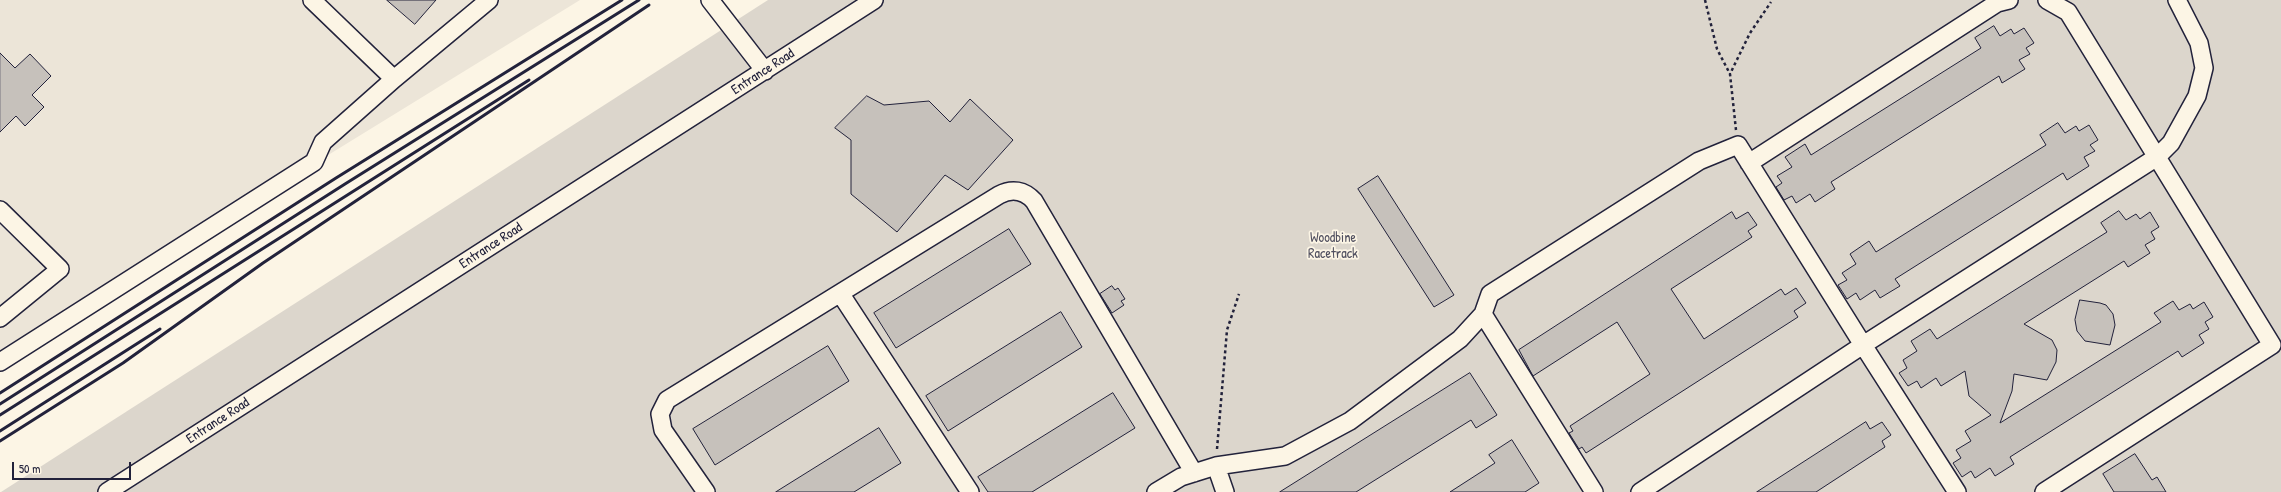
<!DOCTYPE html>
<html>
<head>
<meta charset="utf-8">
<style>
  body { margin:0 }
  #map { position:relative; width:2281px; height:492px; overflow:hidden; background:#fcf5e5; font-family:"Patrick Hand",sans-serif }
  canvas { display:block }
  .scale { position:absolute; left:12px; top:462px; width:119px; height:18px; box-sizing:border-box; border:2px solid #22223b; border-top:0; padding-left:5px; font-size:12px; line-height:14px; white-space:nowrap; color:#22223b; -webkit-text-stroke:3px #fcf5e5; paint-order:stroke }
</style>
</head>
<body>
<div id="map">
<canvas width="2281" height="492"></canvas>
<div class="scale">50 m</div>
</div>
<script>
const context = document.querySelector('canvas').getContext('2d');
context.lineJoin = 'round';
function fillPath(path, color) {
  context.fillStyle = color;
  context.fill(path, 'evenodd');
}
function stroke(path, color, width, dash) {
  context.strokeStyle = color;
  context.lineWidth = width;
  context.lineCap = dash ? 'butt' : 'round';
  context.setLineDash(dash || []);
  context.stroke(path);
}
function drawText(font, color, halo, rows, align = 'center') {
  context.font = font + ' "Patrick Hand",sans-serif';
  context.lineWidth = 3.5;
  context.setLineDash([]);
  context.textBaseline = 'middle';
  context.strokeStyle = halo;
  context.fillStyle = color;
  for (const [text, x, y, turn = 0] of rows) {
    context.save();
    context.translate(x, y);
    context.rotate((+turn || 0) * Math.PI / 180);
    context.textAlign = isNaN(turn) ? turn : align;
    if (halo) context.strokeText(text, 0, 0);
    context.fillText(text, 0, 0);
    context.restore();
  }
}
const built = new Path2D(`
  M0,0H580L0,357Z`);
const green = new Path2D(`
  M768,0H2281V492H1Z`);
const building = new Path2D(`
  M387,0H436L415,24Z
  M1994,26L2000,36L2011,29L2014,34L2024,28L2034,43L2026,48L2030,54L2019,60L2025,69L2002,83L1999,76L1831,182L1835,189L1815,202L1810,194L1796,203L1792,196L1784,200L1776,187L1782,183L1777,176L1792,167L1785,157L1805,144L1811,155L1981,48L1975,38Z
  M0,53L15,68L30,54L51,76L32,95L44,107L25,126L16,116L0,132Z
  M867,96L884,105L929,101L950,122L970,99L1013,140L968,190L945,175L897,232L851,194V140L835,128Z
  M2058,123L2065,133L2076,126L2079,131L2089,125L2098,140L2090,145L2095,151L2084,157L2089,166L2067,180L2063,173L1895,279L1900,286L1880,298L1875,290L1860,300L1856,293L1847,299L1838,285L1847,280L1842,273L1856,264L1850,254L1869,241L1876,252L2046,145L2040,135Z
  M1378,176L1454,295L1434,307L1358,189Z
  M2119,211L2126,220L2136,214L2140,219L2150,212L2159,227L2151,232L2155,239L2145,245L2150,253L2128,267L2124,261L2024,324L2052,340L2057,350L2056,362L2047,380L2014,374L2012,391L2000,423L2161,322L2154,313L2173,301L2179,310L2190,304L2193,309L2204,302L2213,317L2205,322L2209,329L2199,335L2204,343L2182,357L2178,351L2010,457L2014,464L1995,476L1990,468L1975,478L1971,471L1962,477L1953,463L1961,458L1956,450L1971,441L1965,431L1991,415L1969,396L1965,371L1941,386L1936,378L1921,388L1917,381L1908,386L1899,373L1907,368L1903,360L1917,351L1911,341L1930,329L1937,339L2107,232L2101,223Z
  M1732,212L1736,219L1748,212L1757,225L1748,231L1752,237L1671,289L1704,339L1781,289L1785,295L1796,288L1806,303L1794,311L1798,317L1586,453L1582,447L1579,449L1569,433L1573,431L1570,426L1650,374L1617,322L1533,376L1519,350Z
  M1009,229L1031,264L896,348L874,313Z
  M1112,286L1115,290L1118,288L1125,299L1121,301L1124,305L1112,313L1100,294Z
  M2080,300L2100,303L2106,305L2113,314L2115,325L2110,345L2085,341L2077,331L2075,320Z
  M1061,312L1082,347L948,431L926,396Z
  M828,346L849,381L715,465L693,429Z
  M1470,373L1497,415L1476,428L1471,420L1356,492H1280Z
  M1113,393L1135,428L1032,492H988L978,477Z
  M1866,422L1870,429L1882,422L1891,435L1882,441L1885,447L1816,492H1757Z
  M879,428L901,463L854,492H776Z
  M1512,440L1539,483L1525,492H1450L1495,463L1489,455Z
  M2135,454L2152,480L2157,477L2166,492H2114L2103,474Z`);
const path = new Path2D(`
  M1705,0L1717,49L1730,74
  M1736,130L1730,74L1750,33L1771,2
  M1217,449L1227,330L1239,294`);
const minor = new Path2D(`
  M312,0L394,79L489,0
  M710,0L765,71
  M1749,163L1997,3L2009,0
  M0,210L60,269L0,318
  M840,293L970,492
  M1483,314L1594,492
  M0,362L314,162L323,142L394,79
  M1216,466L1225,492
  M107,492L874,0
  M706,492L663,430L660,414L667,400L999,195C1012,188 1024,190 1034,201L1194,473
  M1156,492L1181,477L1216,466L1285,456L1350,421L1460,339L1483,314L1490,294L1699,161L1738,145L1863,345L1957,492
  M1640,492L1863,345L2157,157L2171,143L2197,96L2204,68L2199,43L2177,0
  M2044,492L2272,345L2068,12L2047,0`);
const rail = new Path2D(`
  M0,393L336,178L622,0
  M0,404L345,184L639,0
  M0,415L529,80
  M0,431L160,329
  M0,441L123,363L263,263L649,5`);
const streetNames = [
  ["Entrance Road",763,72,-33],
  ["Entrance Road",491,246,-33],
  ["Entrance Road",218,421,-33]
];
const parkNames = [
  ["Woodbine",1333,238],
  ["Racetrack",1333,254]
];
fillPath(built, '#ece5d8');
fillPath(green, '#dcd6cc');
fillPath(building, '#c6c1bb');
stroke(building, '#22223b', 1);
stroke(minor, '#22223b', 20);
stroke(path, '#22223b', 2.5, [3, 3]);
stroke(minor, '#fcf5e5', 17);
stroke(rail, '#22223b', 3);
drawText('14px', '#22223b', '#fcf5e5', streetNames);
drawText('14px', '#504f5f', '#fcf5e5', parkNames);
</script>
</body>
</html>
